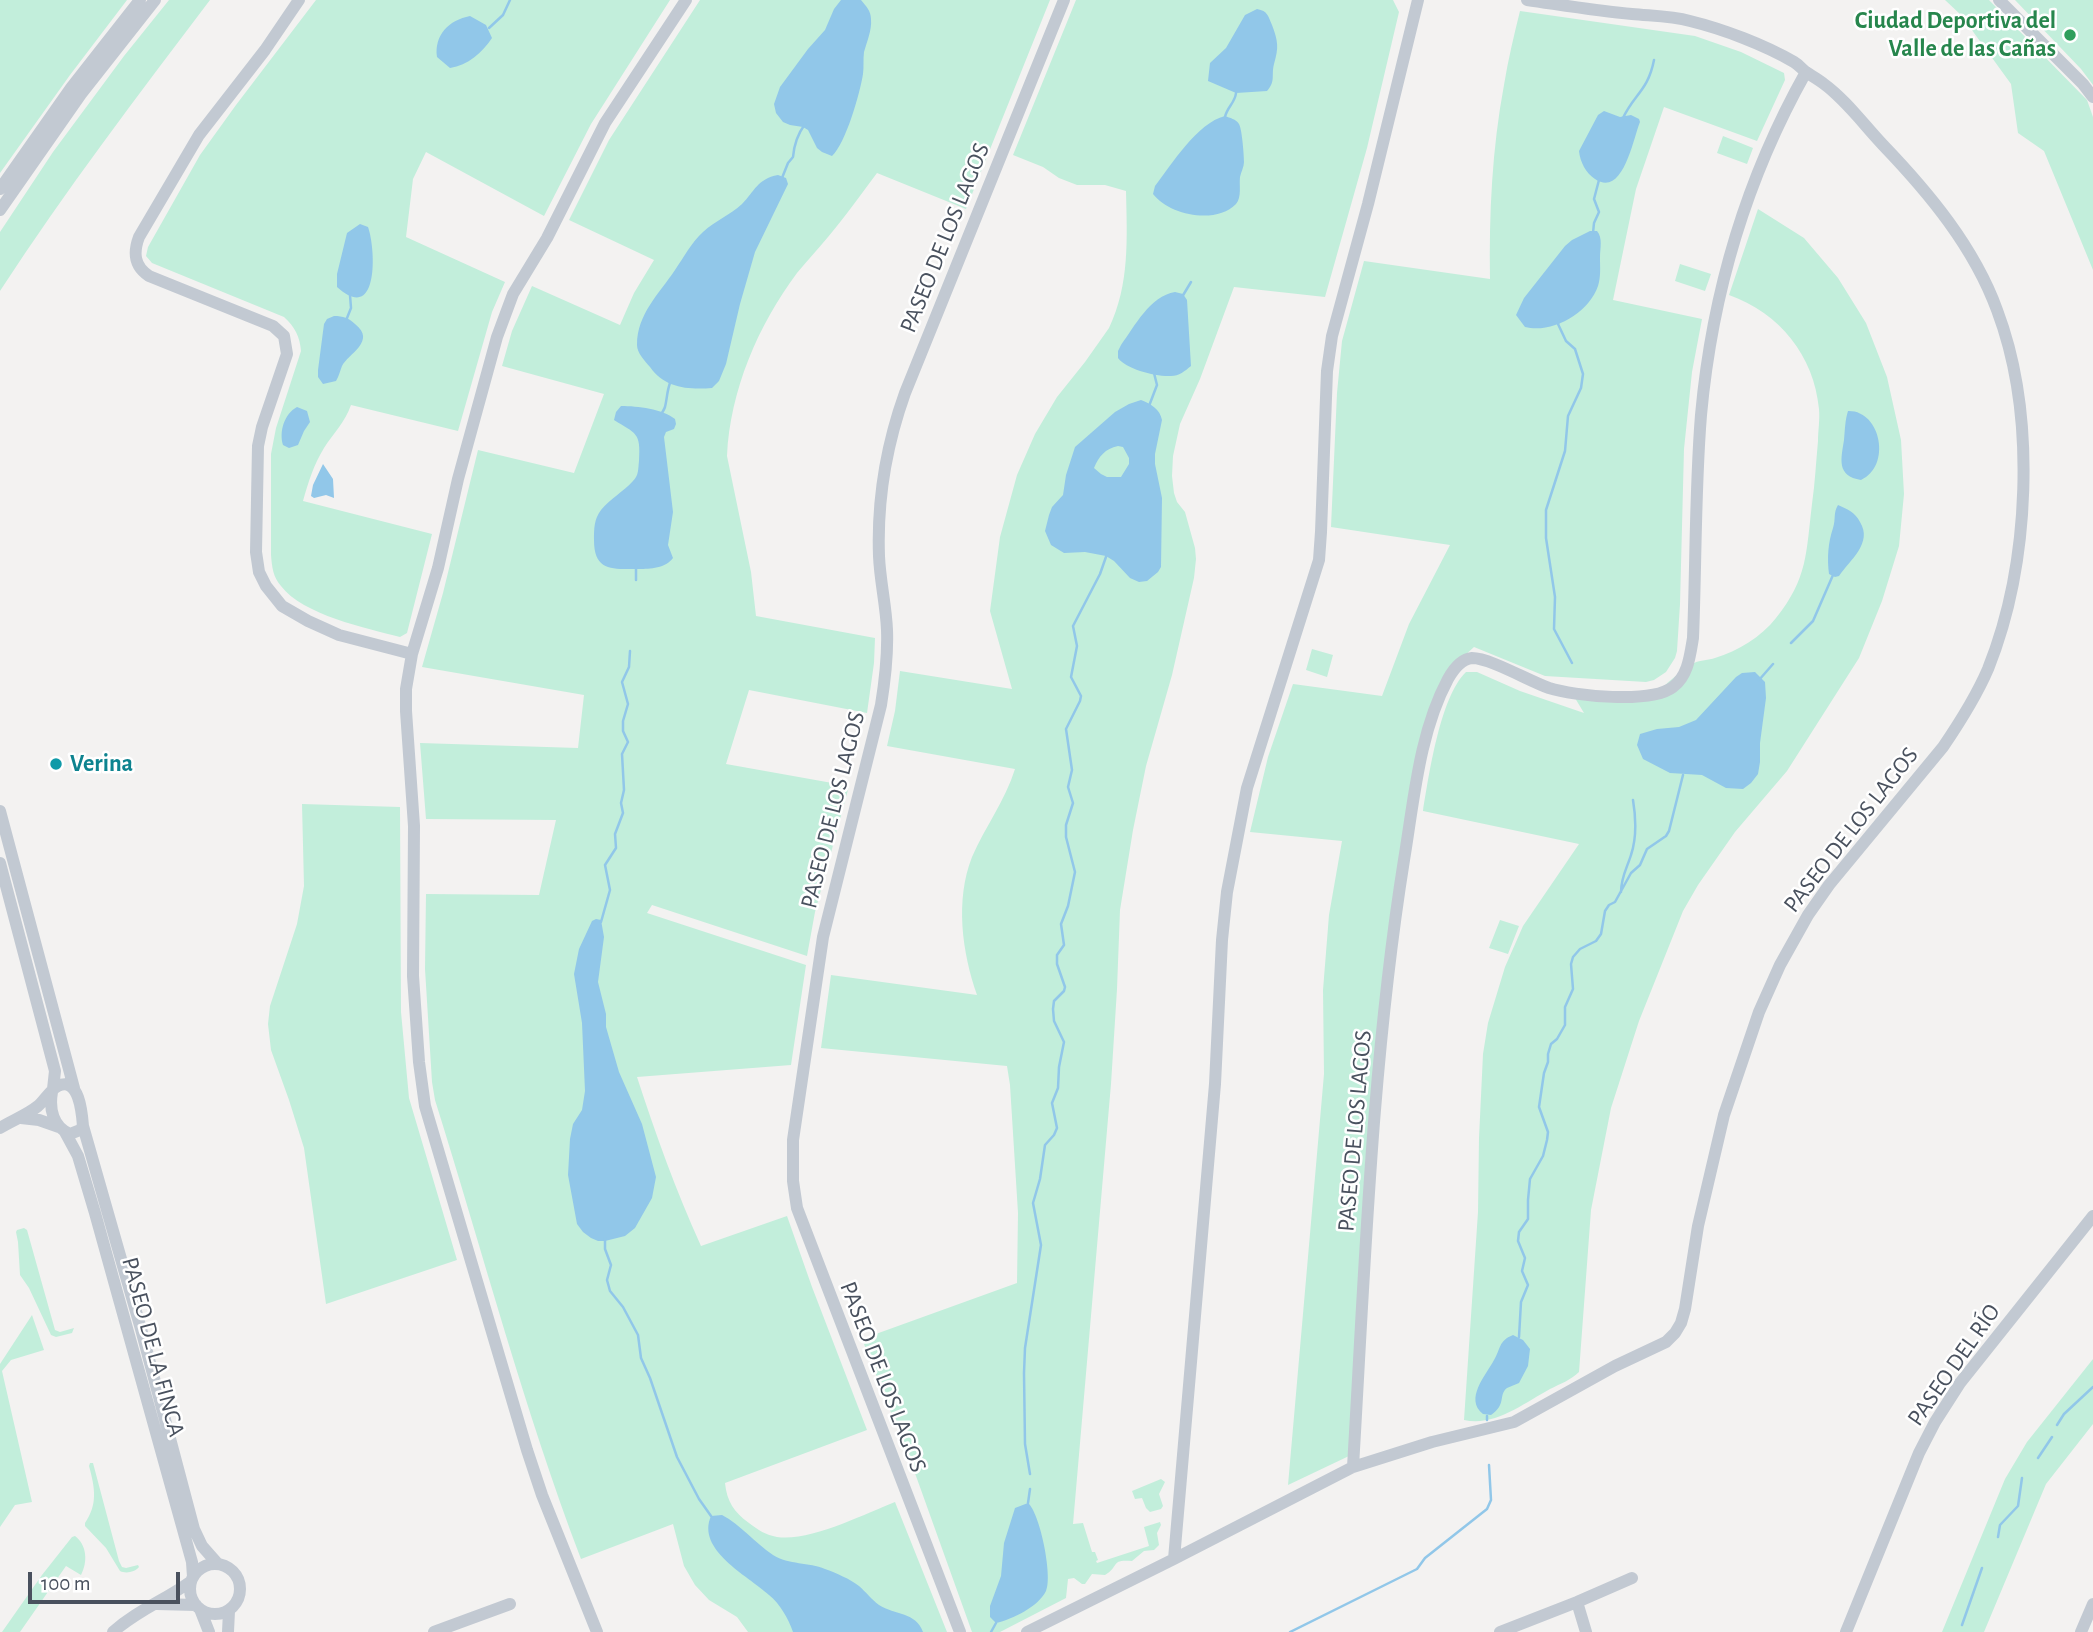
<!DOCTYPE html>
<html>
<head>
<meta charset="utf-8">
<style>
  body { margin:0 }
  #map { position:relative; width:2093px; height:1632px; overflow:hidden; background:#f3f2f1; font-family:"Alegreya Sans",sans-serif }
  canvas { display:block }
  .scale { position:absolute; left:28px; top:1572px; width:152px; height:32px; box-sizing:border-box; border:4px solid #49515e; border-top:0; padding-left:9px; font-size:21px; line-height:24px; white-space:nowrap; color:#49515e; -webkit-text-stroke:5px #fff; paint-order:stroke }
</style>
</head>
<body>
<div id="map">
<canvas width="2093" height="1632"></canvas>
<div class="scale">100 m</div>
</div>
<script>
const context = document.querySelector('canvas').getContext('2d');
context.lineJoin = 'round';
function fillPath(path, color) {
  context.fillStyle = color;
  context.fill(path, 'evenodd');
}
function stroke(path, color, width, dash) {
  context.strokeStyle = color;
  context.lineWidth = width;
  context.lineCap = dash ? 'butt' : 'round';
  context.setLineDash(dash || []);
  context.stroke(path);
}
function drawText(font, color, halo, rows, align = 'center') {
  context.font = font + ' "Alegreya Sans",sans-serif';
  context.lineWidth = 5;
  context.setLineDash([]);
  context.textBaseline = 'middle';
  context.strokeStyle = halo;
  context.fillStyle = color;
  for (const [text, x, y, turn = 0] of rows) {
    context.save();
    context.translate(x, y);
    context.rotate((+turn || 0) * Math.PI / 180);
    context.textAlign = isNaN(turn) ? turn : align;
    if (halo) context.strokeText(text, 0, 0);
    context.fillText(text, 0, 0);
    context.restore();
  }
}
const green = new Path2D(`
  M0,0H127L70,75L0,173Z
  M169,0H210C138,95 65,191 0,291V232L53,152L124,56Z
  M316,0H670L591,124L544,216L426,152L413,179L406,237L505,282L492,312L458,431L351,405C345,422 333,434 324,448C314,464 308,483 303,501L432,534L407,633L400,637C366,628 303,615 281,586C273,577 272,567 271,555V454L276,428L301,351C300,337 295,327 284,317L152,263L146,256L148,247L200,155L236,105Z
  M700,0H1050L966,209L877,173C861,194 846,216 828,237C818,249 807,261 797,273C758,325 730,391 727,456L751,572L756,616L875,638L874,663L867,713L749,690L726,764L849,786L815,912L807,956L652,905L647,913L806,965L791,1065L637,1077C656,1135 676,1191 701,1246L787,1216L812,1287L867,1430L725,1483C727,1502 734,1512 749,1523C758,1530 766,1535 777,1537C810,1542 864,1514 895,1502L947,1632H748L737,1617L709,1600L695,1585L684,1566L673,1524L581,1559C524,1409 483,1253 435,1100L432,1082L425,969L426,894L539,895L556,820L426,819L420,743L578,748L584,695L422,667L443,593L478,450L574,473L604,394L502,366L512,331L532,286L620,325L634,293L654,260L569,220L609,140Z
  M1076,0H1393L1399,12L1367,148L1325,297L1234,287L1200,379L1180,424L1173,456L1172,476L1174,493L1177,502L1185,512L1195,548L1196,559L1194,578L1172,675L1146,766L1133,830L1120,910L1117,989L1111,1084L1073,1524L1083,1523L1092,1552H1095L1098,1560L1096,1561L1097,1563L1149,1546L1144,1527L1160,1522L1161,1525L1157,1533L1159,1545L1154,1550L1144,1551L1132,1561C1110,1559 1120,1566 1105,1575L1092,1574L1085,1584H1082L1074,1578L1068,1579L1066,1598L1000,1632H972L916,1476L862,1339L1017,1283L1018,1213L1010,1085L1007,1066L821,1048L831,975L977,995C962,952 955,900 972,857C985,827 1005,801 1015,769L887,746L895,711L900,671L1012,689L990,611L1000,537L1017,475L1035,434L1057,397L1085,362L1109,328C1130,284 1127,238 1126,191L1105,185H1077L1059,178L1043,167L1013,155Z
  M1945,0H1989L2087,100L2093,117V270L2044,151L2018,133L2011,84L1961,15Z
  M2015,0H2093V85L2081,69Z
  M1520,11L1695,36L1741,52L1784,73L1785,80L1757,141L1664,107L1636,189L1613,300L1702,319L1692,372L1684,449L1680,604L1677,651L1675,658L1666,672L1654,680L1646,682L1545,676L1474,647L1450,669L1405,828L1349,1456L1288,1485L1324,1074L1323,990L1329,915L1342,841L1250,832L1268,757L1293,684L1382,696L1409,624L1450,545L1331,527L1337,393L1342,341L1364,261L1490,279C1489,214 1492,149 1504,85C1508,60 1514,35 1520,11Z
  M1723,136L1753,148L1747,164L1717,153Z
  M1758,209L1804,238L1838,278L1866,323L1887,377L1901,440L1904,494L1899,546L1882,601L1859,658L1787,771L1735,832L1698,885L1683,911L1639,1021L1611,1108L1591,1210L1579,1372C1571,1380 1560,1384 1550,1389C1524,1403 1495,1427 1464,1420L1478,1212L1479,1138L1483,1054L1488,1023L1505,967L1523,926L1579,844L1423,811C1429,775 1440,697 1466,672H1477L1520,691L1584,713L1575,698L1649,699C1659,691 1684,667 1694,663C1700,660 1709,660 1715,658C1738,651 1761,637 1776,618C1808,578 1806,553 1812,504C1815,483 1816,462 1818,441C1818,431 1820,420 1819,409C1814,356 1780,313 1729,295Z
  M1680,264L1711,274L1705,291L1675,281Z
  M1312,649L1333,655L1327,677L1306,670Z
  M302,804L400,807L401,1012L409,1098L457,1260L326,1304L304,1148L289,1100L271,1050L268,1024L270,1006L297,924L304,886Z
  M1500,920L1519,926L1508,954L1489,948Z
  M24,1228L27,1230L55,1330L60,1332L74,1328L72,1333L56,1337L51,1335L29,1288L20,1275L18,1242L16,1232L17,1230Z
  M32,1315L44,1350L11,1360L2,1371L32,1502L15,1505L0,1527V1364Z
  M2093,1359V1424L2046,1484L1984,1632H1942L2005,1479L2027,1442Z
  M90,1463H93L119,1561L122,1567L126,1568L138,1565L139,1567C135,1572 126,1574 120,1571L106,1548L85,1526V1523C98,1504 95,1488 89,1466Z
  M1161,1479L1165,1482L1159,1494L1163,1506L1161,1509L1150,1512L1146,1508L1142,1498L1135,1499L1132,1491Z
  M75,1536C87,1545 88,1562 81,1575L66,1566L20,1632H2L42,1575L72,1537Z`);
const water = new Path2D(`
  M841,0H861C866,6 871,11 871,19C872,30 867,41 864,52C863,59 864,67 863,74C860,93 846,143 832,156L822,152L817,148L808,130L803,127L790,125L783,122L776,113L774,104L780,87L808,49L825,30L834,9Z
  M1257,9C1268,11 1268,16 1272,25C1278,41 1279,47 1274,64C1271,76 1276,81 1267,91L1236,93L1208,81L1210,63L1226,48L1245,15Z
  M470,16L486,25L492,38C482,53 468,65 450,68L437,57C434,35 449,20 470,16Z
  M1604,111L1620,117L1631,115L1639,119L1640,122C1633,139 1623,198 1595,179C1586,173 1580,162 1579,151L1598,115Z
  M1225,116C1230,118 1236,119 1239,124C1242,129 1244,155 1244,162C1244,167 1241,172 1240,177C1239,185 1242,197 1236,204C1216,225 1169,215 1153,194L1155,186C1172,164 1197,123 1225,116Z
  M778,175L786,178L788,184L755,252L740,304L726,364L719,381L712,388C689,390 664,388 650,367C645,361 637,353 637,345C637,314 659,294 675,270C684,257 691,243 703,232C715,221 730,215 742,204C755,191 757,179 778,175Z
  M360,224L368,227C376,249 379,325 337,287V274L347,233Z
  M1590,231H1597C1603,238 1600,248 1600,258C1600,267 1601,277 1598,286C1589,313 1552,334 1525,327L1516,315L1524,298L1565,246L1572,240Z
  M1175,292L1183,294L1187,300L1191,366C1185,371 1179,376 1171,376C1156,377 1126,369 1118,358V351L1121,345C1135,326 1150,296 1175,292Z
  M334,316C343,316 349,318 355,324C377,341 348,354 342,366C340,371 339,376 336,381L323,384L318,377V370L324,324L327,319Z
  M1141,400C1151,404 1160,409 1162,420L1155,454V464L1162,498L1161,567L1158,572L1147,581L1139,582L1130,578L1114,561L1106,556L1085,552L1064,553L1051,545L1045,531L1049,515L1052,507L1063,495L1066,475L1075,447L1115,412L1129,404ZM1118,446L1123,447L1129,458V464L1121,477H1107L1101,474L1094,468C1099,456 1105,449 1118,446Z
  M621,406C638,406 662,409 675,419L676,424L674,429L666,432L664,437L673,512L668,545L673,558C666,568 650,569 639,569C613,569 594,572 594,540C594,529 594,519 601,510C611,498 623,492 633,481C639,475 638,469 639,461C641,432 636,434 614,420L616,412Z
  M297,407L307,411L310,422L304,431L298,445L289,448L283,445C279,432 284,414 297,407Z
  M1848,411C1881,410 1892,466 1861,480C1836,476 1841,459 1844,440C1845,430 1845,420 1848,411Z
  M323,464L333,479L334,498L326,495L314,498L311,496L313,485Z
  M1838,505C1847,509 1855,512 1860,522C1873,543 1850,560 1839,576L1835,577L1829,574C1827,558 1828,543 1833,528C1836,519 1833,513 1838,505Z
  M1755,672L1765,682L1766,698L1760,743V762L1758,774L1751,783L1743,789L1726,788L1702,775L1670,773L1643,759L1637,745L1640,734L1657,729L1679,727L1696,720L1736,677L1742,673Z
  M596,919L601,920L604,937L598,982L606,1014V1027L619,1072L642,1124L656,1177L652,1198L635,1228L625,1236L605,1241H598L591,1238L583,1232L577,1224L568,1175L570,1139L573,1124L582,1110L585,1091L582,1023L574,974L579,949L592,921Z
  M1513,1335L1523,1340L1530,1349L1528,1366L1519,1383C1515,1385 1511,1386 1507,1388C1498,1395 1507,1404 1491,1415L1483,1414C1464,1399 1486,1375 1494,1360C1501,1349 1498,1341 1513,1335Z
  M1028,1503C1040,1513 1053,1577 1046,1591C1038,1607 1013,1619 996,1623L990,1617V1606L1001,1576L1004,1543L1015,1508Z
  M722,1515C741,1525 755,1543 773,1555C789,1565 809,1562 825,1569C836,1573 850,1579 859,1586C866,1592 871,1599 879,1605C895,1615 916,1612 923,1632H793C788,1618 780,1604 769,1595C747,1575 696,1550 711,1516Z`);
const stream = new Path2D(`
  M489,28L503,15L510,0
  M1225,117C1227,107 1235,103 1236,93
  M1623,118C1634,94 1648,91 1654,60
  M782,178L788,163L793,157C794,145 797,135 805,124
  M1593,233L1594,223L1599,212L1594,199L1599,180
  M1182,297L1191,282
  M347,318L351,308L350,295
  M1559,321L1558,324L1566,341L1575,349L1583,374L1581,388L1568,416L1565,451L1546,510V538L1555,597L1554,629L1572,663
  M1149,406L1157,385L1154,373
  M660,416C662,413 664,410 665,407C667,399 667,391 670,383
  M636,580V567
  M1791,643L1813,621L1833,575
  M1759,680L1773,664
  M1621,892C1621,877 1627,868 1631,855C1637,837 1636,818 1633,800
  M601,922L610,890L605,865L616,848L615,834L623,813L621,803L624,790L622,754L628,742L623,731V721L628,704L622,682L629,667L630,651
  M605,1238V1249L611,1265L607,1280L610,1291L623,1307L638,1335L641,1358L650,1378L677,1457L699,1499L711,1516
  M1519,1337L1521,1302L1528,1285L1522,1271L1525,1258L1518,1241L1519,1232L1528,1219V1200L1530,1179L1543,1156L1547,1140L1548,1132L1539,1107L1544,1073L1548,1062V1054L1551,1044L1557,1039L1565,1025V1007L1573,989L1571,964L1573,957L1580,949L1596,941L1601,934L1605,911L1609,905L1615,902L1631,873L1640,865L1647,849L1666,836L1669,831L1683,775
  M1487,1416V1420
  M2057,1425L2064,1414L2093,1387
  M2038,1458L2052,1437
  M1030,1474L1025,1444L1024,1373L1025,1348L1041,1245L1033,1203L1040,1179L1045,1145L1054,1135L1057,1128L1052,1103L1058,1088L1059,1067L1064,1042L1054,1021L1053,1009L1054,1001L1064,991L1065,987L1057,964V955L1064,945L1061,924L1068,906L1075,872L1066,837V825L1073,803L1068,787L1072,770L1066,729L1080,701L1081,696L1071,677L1077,646L1073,626L1100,574L1107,554
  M1028,1503L1030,1489
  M1998,1537L2000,1525L2018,1506L2022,1478
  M1962,1625L1982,1568
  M991,1632L996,1623
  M1290,1632L1417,1569L1425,1558L1487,1509L1491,1500L1489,1465`);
const minor = new Path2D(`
  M299,0L265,50L199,135L139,237C133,253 134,266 149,276L273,326L284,336L287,354L262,427L258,446L256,552L259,572L266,586L282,606L308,621L339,635L412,654
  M1999,0L2083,84L2093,97
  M0,189L71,88L140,0
  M0,210L81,94L155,0
  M0,811L74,1088
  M0,863L55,1071L53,1089
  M52,1092C49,1109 53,1127 70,1134L80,1130L83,1126
  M21,1118L39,1120L59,1127
  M0,1128C13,1120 27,1115 38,1106C45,1100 50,1090 58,1086C79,1076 82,1113 83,1126L141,1329L194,1529L202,1546L217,1563
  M65,1132L78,1156L95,1213L192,1562L193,1577
  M1353,1467C1365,1264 1372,1060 1404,860C1414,800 1419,733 1448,679C1453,670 1461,659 1472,658C1490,658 1529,681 1549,688C1574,696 1651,704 1673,687C1688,676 1690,656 1693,638C1696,564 1695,489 1701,415C1712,294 1747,177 1806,72
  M1174,1559L1215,1084L1222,940L1227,892L1247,788L1319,560L1321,532L1327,371L1332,336L1368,204L1418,0
  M190 1589a25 25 0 1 1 50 0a25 25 0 1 1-50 0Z
  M1577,1602L1586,1632
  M157,1604L196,1605
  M200,1609L209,1632
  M113,1632C136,1611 165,1600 190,1582
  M228,1632L229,1611
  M434,1632L510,1604
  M597,1632L542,1495L527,1450L425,1106L419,1062L413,976L414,826L406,711V689L412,654L438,568L458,479L497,337L513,294L547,238L605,123L686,0
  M960,1632L797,1208L793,1181V1140L823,937L881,705C885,680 888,655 887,630C886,605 880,581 879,556C877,500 886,446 905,393L1064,0
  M1027,1632L1174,1559L1353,1467L1432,1442L1514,1422L1615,1366L1666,1342L1675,1333L1681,1323L1685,1309L1698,1226L1724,1115L1759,1012L1780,965L1808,915L1829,885L1943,747C1960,722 1976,697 1988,669C2030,564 2037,416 1997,310C1974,247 1929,193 1883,145C1864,125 1846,100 1824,84C1818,79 1812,76 1806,72C1802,69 1799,65 1794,62C1765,45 1723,29 1690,21C1671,16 1652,16 1632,14C1597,11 1562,5 1527,0
  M1500,1632L1577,1602L1632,1578
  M1846,1632L1919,1453L1935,1422L1960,1383L2093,1216
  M2081,1632L2093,1604`);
const markers = [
  [2070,35,7,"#2e9e5b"],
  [56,764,7,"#0f9aa8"]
];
const leisureNames = [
  ["Ciudad Deportiva del",2056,21],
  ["Valle de las Cañas",2056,49]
];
const streetNames = [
  ["PASEO DE LOS LAGOS",945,238,-68],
  ["PASEO DE LOS LAGOS",833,810,-76],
  ["PASEO DE LOS LAGOS",1851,830,-52],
  ["PASEO DE LOS LAGOS",1355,1131,-85],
  ["PASEO DE LA FINCA",153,1347,75],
  ["PASEO DEL RÍO",1954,1365,-55],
  ["PASEO DE LOS LAGOS",883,1377,69]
];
const cultureNames = [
  ["Verina",70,764]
];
fillPath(green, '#c2eedb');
fillPath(water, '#91c7e9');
stroke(stream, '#91c7e9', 2.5);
stroke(minor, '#c2c9d2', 12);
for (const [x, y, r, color] of markers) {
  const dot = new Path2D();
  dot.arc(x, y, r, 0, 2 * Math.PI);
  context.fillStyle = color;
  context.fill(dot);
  stroke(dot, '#fff', 2.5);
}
drawText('bold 24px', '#27864d', '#fff', leisureNames, 'right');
drawText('24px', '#49515e', '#fff', streetNames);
drawText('bold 24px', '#0d838f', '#fff', cultureNames, 'left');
</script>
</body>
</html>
